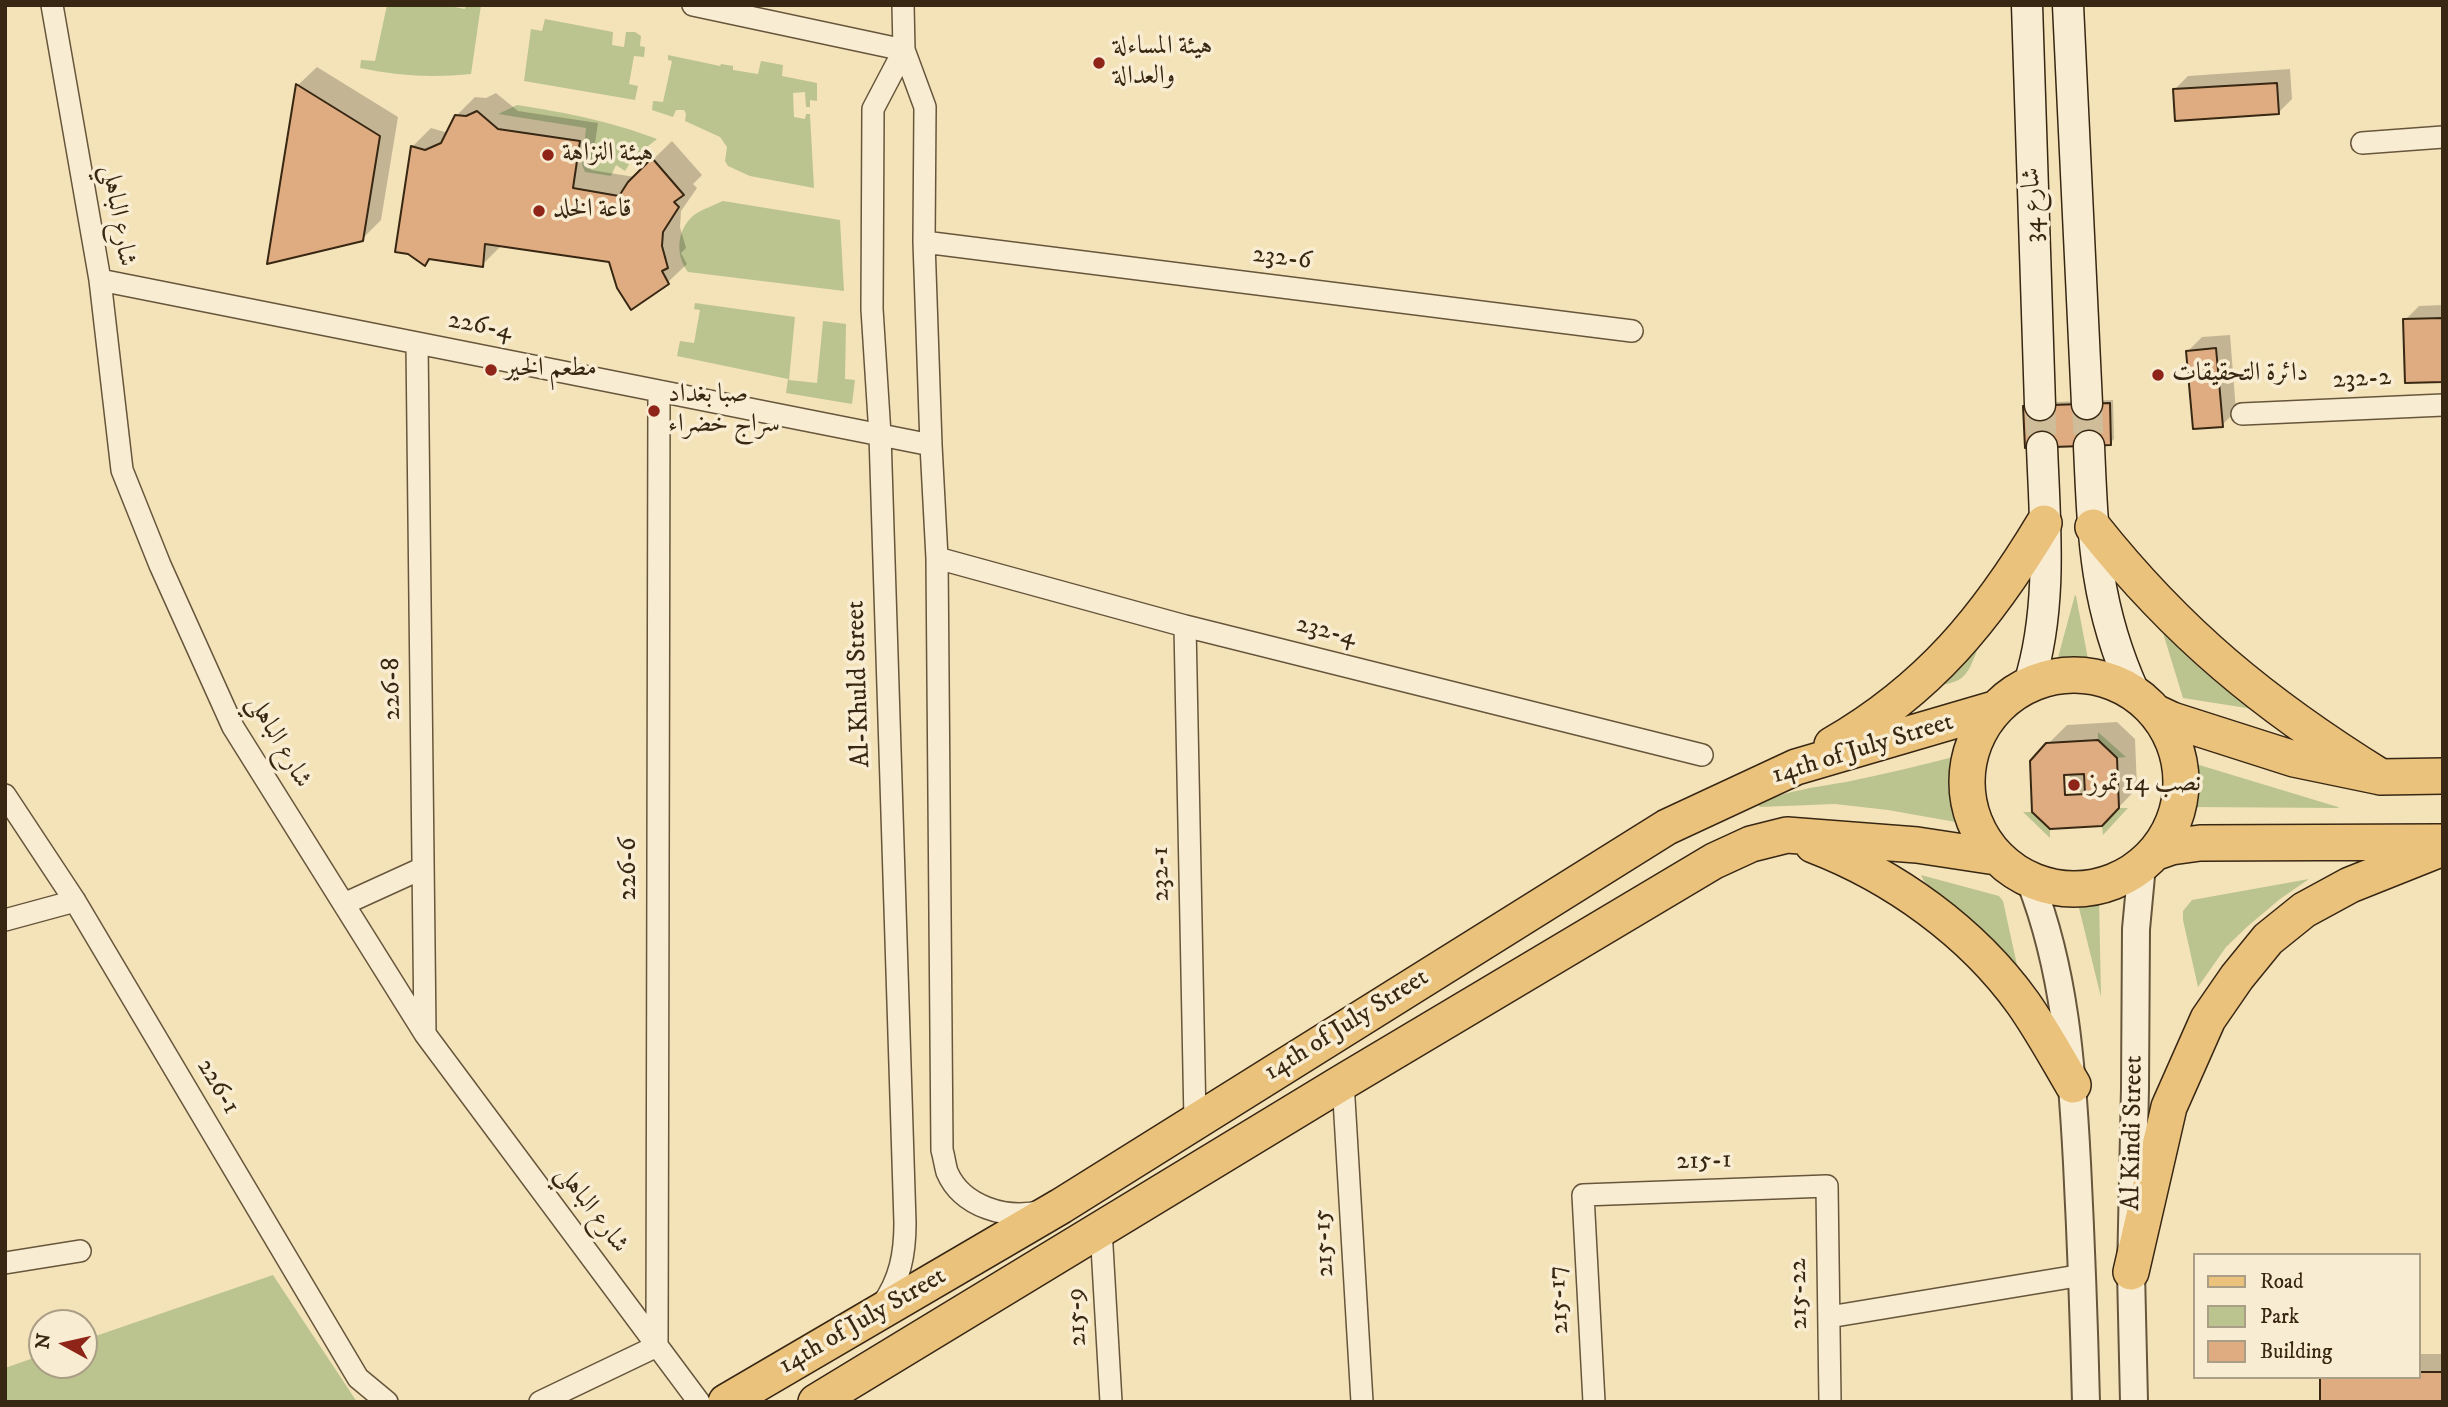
<!DOCTYPE html>
<html>
<head>
<meta charset="utf-8">
<style>
  body { margin:0 }
  #map { position:relative; width:2448px; height:1407px; overflow:hidden; background:#f4e3b9; font-family:"IM FELL DW Pica",serif }
  canvas { display:block }
  .frame { position:absolute; inset:0; border:7px solid #382713; pointer-events:none }
  .legend { position:absolute; left:2193px; top:1253px; width:228px; height:126px; box-sizing:border-box; background:#f8edd2; border:2px solid #ab9e86; margin:0; padding:9px 12px; list-style:none; font-size:21px; color:#382713 }
  .legend li { display:flex; align-items:center; gap:14px; height:35px }
  .legend b { width:35px; border:2px solid #ab9e86 }
  .north { position:absolute; left:28px; top:1309px; width:70px; height:70px; box-sizing:border-box; background:#f8edd2; border:2px solid #ab9e86; border-radius:50%; rotate:278deg; font-size:19px; font-weight:700; line-height:28px; text-align:center; color:#382713 }
  .north::after { content:''; display:block; margin:auto; width:24px; height:32px; background:#8f2418; clip-path:polygon(50% 0,100% 100%,50% 72%,0 100%) }
</style>
</head>
<body>
<div id="map">
<canvas width="2448" height="1407"></canvas>
<div class="frame"></div>
<ul class="legend">
<li><b style="height:9px;background:#eac27c"></b>Road</li>
<li><b style="height:19px;background:#bbc48f"></b>Park</li>
<li><b style="height:19px;background:#deac80"></b>Building</li>
</ul>
<div class="north">N</div>
</div>
<script>
const context = document.querySelector('canvas').getContext('2d');
context.lineJoin = 'round';
function fillPath(path, color) {
  context.fillStyle = color;
  context.fill(path, 'evenodd');
}
function stroke(path, color, width, dash) {
  context.strokeStyle = color;
  context.lineWidth = width;
  context.lineCap = dash ? 'butt' : 'round';
  context.setLineDash(dash || []);
  context.stroke(path);
}
function drawText(font, color, halo, rows, align = 'center') {
  context.font = font + ' "IM FELL DW Pica",Amiri,serif';
  context.lineWidth = 7;
  context.setLineDash([]);
  context.textBaseline = 'middle';
  context.strokeStyle = halo;
  context.fillStyle = color;
  for (const [text, x, y, turn = 0] of rows) {
    context.save();
    context.translate(x, y);
    context.rotate((+turn || 0) * Math.PI / 180);
    context.textAlign = isNaN(turn) ? turn : align;
    if (halo) context.strokeText(text, 0, 0);
    context.fillText(text, 0, 0);
    context.restore();
  }
}
const green = new Path2D(`
  M387,5H444L465,9L466,5H481L471,74C433,78 398,76 360,68L361,60L375,61Z
  M545,19L613,32L612,45L624,47L626,32H635L641,36L640,46L645,47L644,57L634,56L629,84L638,86L635,100L524,81L531,29L542,31Z
  M668,55L720,66L721,64L733,66V70L758,74L761,61L783,65L782,76L817,83V101L810,100V107H806L805,92L793,93L794,117L805,119L806,114H810L814,188L750,176L728,166L725,161L727,147L720,137L685,121L686,114L684,110H676L673,117L652,110L653,101L663,102L672,61L668,60Z
  M517,105C568,113 609,121 657,139L633,158L625,171L616,165L611,176L585,172L582,165L586,128L498,114Z
  M723,201L840,220L844,291L688,272C674,254 677,226 697,213C705,208 715,205 723,201Z
  M695,303L795,317L789,380L817,383L823,321L846,324L845,379L855,380L852,404L786,393L788,379L677,356L680,341L694,343L700,310L694,309Z
  M2075,595L2076,596L2089,664L2073,659L2057,661Z
  M2159,620L2253,709L2183,698Z
  M1983,635C1964,684 1969,681 1917,689Z
  M2098,732L2126,757L2117,758L2098,740Z
  M1961,755C1953,780 1952,802 1967,824L1888,810L1835,804L1760,807L1758,805C1776,792 1823,786 1846,782C1885,774 1923,765 1961,755Z
  M2196,764L2338,807L2339,808L2191,807L2198,785Z
  M2119,808H2128L2103,835L2102,826Z
  M2023,812H2032L2050,829V838Z
  M1921,875L1999,896L2003,901L2017,965L2012,963L1924,881Z
  M2309,879L2280,899L2248,926L2226,947L2198,987L2183,920V911L2192,900Z
  M2076,896L2099,897L2101,997Z
  M273,1275L357,1402H5V1368L42,1355V1365H84V1340Z`);
const shadow = new Path2D(`
  M317,67L398,117L381,220L362,239L269,262L298,85Z
  M2290,69L2292,99L2278,113L2174,90L2188,76Z
  M496,93L518,111L598,123L591,170L635,177L672,141L702,175L693,184L697,188L681,211L680,227L686,248L681,253L687,264L668,282L610,260L501,246L482,265L412,147L431,128L445,132L449,131L456,116L475,97L486,98Z
  M2443,305V380L2405,320L2419,306Z
  M2230,335L2236,411L2222,425L2188,351L2202,337Z
  M2113,400L2114,439L2110,443L2029,403Z
  M2117,722L2135,739L2137,788L2102,825L2048,744L2067,725Z
  M2418,1354H2443V1402L2321,1378L2418,1377Z`);
const building = new Path2D(`
  M2277,83L2279,114L2175,121L2173,89Z
  M296,84L380,136L363,241L267,264Z
  M477,111L498,129L580,141L573,188L619,196L628,182L652,158L684,195L674,202L679,207L663,232L662,246L668,268L662,271L669,284L631,310L617,288L609,262L485,244L483,267L429,259L425,266L408,254L395,252L411,146L425,150L441,143L455,115L466,116Z
  M2443,318V382L2405,383L2403,319Z
  M2216,348L2223,427L2193,429L2186,351Z
  M2110,403L2111,445L2025,448L2023,406Z
  M2098,740L2117,758L2119,808L2102,826L2050,829L2032,812L2030,761L2046,743Z
  M2084,774L2085,794L2065,795L2064,775Z
  M2418,1372H2443V1402H2320V1378L2418,1377Z`);
const secondaryTunnel = new Path2D(`
  M2087,404L2089,446
  M2040,405L2042,447`);
const minor = new Path2D(`
  M52,5L100,280L122,470L160,565L233,727L425,1034L699,1402
  M693,5L904,50
  M903,5L904,50L925,107L924,242L931,445L937,558L942,1150C944,1157 945,1165 947,1172C962,1207 1007,1220 1042,1211
  M2362,143L2443,137
  M924,242L1632,331
  M100,280L931,445
  M417,343L425,1032
  M2242,414L2443,405
  M937,558L1185,626L1702,755
  M1185,626L1195,1120
  M5,795L75,901L358,1378L387,1402
  M344,904L423,868
  M5,920L75,901
  M1343,1082L1362,1402
  M1101,1229L1111,1402
  M5,1263L80,1251
  M882,1305C900,1280 905,1254 905,1223L880,435L872,309L873,109L904,50
  M1829,1317L2083,1275
  M540,1402L657,1346L659,391
  M1594,1402L1583,1195L1827,1186L1830,1402`);
const tertiary = new Path2D(`
  M2030,881C2065,970 2072,1067 2077,1163C2081,1242 2084,1322 2086,1402
  M2134,1402L2131,1272L2135,1088L2136,929L2142,865`);
const secondary = new Path2D(`
  M2027,5L2040,405
  M2068,5L2087,404
  M2089,446C2093,538 2095,606 2134,692
  M2029,684C2053,607 2045,526 2042,447`);
const primary = new Path2D(`
  M2093,527C2178,634 2265,705 2381,777
  M1967 782a107 107 0 1 1 214 0a107 107 0 1 1-214 0Z
  M2155,712L2172,720L2294,759L2381,777L2443,776
  M1832,745C1929,689 1987,618 2044,523
  M1813,845C1894,876 1972,932 2023,1003C2042,1030 2057,1058 2073,1085
  M2154,853L2171,847L2200,843L2440,842
  M2131,1272L2169,1107L2208,1019L2237,977L2268,939L2304,910L2350,885L2443,848
  M726,1402L1061,1206L1667,827L1796,767L1994,709
  M816,1402L1343,1082L1714,861L1751,844L1787,835L1917,845L1996,857`);
const markers = [
  [1099,63,7,"#8f2418"],
  [548,155,7,"#8f2418"],
  [539,211,7,"#8f2418"],
  [491,370,7,"#8f2418"],
  [2158,375,7,"#8f2418"],
  [654,411,7,"#8f2418"],
  [2074,785,7,"#8f2418"]
];
const poiNames = [
  ["هيئة المساءلة",1113,48],
  ["والعدالة",1113,78],
  ["هيئة النزاهة",562,155],
  ["قاعة الخلد",553,211],
  ["مطعم الخير",505,370],
  ["دائرة التحقيقات",2172,375],
  ["صبا بغداد",668,396],
  ["سراج خضراء",668,426],
  ["نصب 14 تموز",2088,785]
];
const streetNames = [
  ["شارع 34",2034,205,-92],
  ["شارع الباهلي",117,216,80],
  ["232-6",1282,259,7],
  ["226-4",480,327,11],
  ["232-2",2362,380,-3],
  ["232-4",1326,632,14],
  ["Al-Khuld Street",860,684,-92],
  ["226-8",393,689,-91],
  ["شارع الباهلي",278,742,60],
  ["14th of July Street",1863,750,-17],
  ["226-6",630,869,-90],
  ["232-1",1162,874,-91],
  ["14th of July Street",1347,1026,-32],
  ["226-1",217,1087,59],
  ["Al Kindi Street",2134,1133,-89],
  ["215-1",1704,1162,-2],
  ["شارع الباهلي",591,1210,53],
  ["215-15",1325,1243,-93],
  ["215-22",1800,1294,-91],
  ["215-17",1560,1300,-93],
  ["215-9",1078,1317,-93],
  ["14th of July Street",863,1322,-30]
];
fillPath(green, '#bbc48f');
fillPath(shadow, '#0003');
fillPath(building, '#deac80');
stroke(building, '#382713', 2);
stroke(secondaryTunnel, '#cebd98', 30, [30, 15]);
stroke(minor, '#67563c', 24);
stroke(tertiary, '#67563c', 30);
stroke(secondary, '#382713', 33);
stroke(primary, '#382713', 38);
stroke(minor, '#f8edd2', 21);
stroke(tertiary, '#f8edd2', 26);
stroke(secondary, '#f8edd2', 30);
stroke(primary, '#eac27c', 35);
for (const [x, y, r, color] of markers) {
  const dot = new Path2D();
  dot.arc(x, y, r, 0, 2 * Math.PI);
  context.fillStyle = color;
  context.fill(dot);
  stroke(dot, '#f8edd2', 2.5);
}
drawText('26px', '#382713', '#f8edd2', poiNames, 'left');
drawText('26px', '#382713', '#f8edd2', streetNames);
</script>
</body>
</html>
